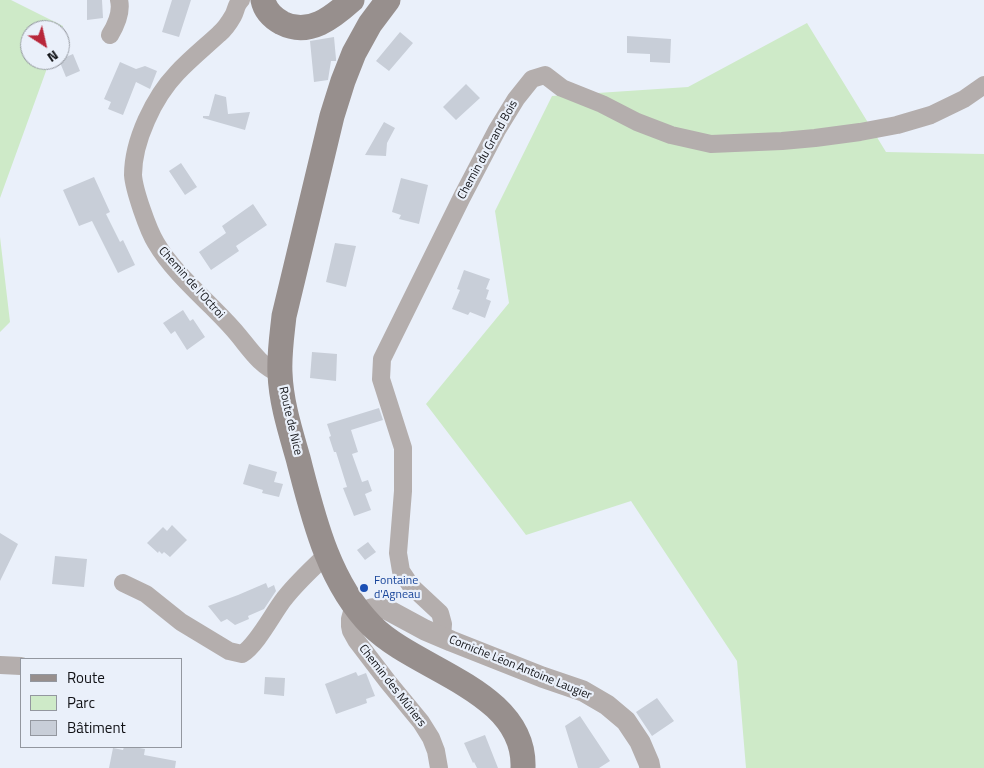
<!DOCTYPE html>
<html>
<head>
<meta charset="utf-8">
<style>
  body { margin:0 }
  #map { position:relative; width:984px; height:768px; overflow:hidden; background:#eaf0fa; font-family:"Titillium Web",sans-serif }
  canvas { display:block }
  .legend { position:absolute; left:20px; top:658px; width:162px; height:90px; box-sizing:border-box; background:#eaf0fa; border:1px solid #93979f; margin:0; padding:6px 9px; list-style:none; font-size:15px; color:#111216 }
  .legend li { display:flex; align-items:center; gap:10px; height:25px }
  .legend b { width:25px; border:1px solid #93979f }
  .north { position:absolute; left:20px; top:20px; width:50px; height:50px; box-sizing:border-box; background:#eaf0fa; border:1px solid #93979f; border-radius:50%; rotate:145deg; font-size:14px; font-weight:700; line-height:20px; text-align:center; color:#111216 }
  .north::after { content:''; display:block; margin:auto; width:18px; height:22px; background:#b8273a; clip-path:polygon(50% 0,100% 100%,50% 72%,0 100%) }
</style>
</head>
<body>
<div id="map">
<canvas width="984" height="768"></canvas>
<ul class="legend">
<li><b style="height:6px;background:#978f8d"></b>Route</li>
<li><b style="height:14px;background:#ceeac8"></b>Parc</li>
<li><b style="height:14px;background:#c8ced8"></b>Bâtiment</li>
</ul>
<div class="north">N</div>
</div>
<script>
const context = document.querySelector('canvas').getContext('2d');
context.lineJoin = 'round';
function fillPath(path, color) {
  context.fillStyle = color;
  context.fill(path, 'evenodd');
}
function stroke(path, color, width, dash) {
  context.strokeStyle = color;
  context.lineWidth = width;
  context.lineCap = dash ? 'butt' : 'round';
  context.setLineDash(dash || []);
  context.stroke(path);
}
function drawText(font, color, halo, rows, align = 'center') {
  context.font = font + ' "Titillium Web",sans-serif';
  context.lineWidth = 4.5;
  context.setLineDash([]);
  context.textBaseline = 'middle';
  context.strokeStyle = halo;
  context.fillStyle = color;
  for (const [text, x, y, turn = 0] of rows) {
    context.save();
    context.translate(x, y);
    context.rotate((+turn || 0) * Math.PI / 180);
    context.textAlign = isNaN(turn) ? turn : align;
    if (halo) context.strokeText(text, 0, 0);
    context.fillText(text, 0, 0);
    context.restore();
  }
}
const green = new Path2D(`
  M0,0H11L63,26L60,33V30H30V60H50L0,198Z
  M807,23L886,152L984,154V768H746L737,661L631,501L526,535L426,404L509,303L495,211L552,96L688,87Z
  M0,237L10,322L0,332Z`);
const building = new Path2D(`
  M87,0H102L103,18L87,20Z
  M172,0H191L179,37L162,32Z
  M400,32L413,43L389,71L376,61Z
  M627,36L671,39L670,63L650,62V54L627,53Z
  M334,37L336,59V61H331L328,80L314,82L310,41Z
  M73,54L80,71L66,77L59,60Z
  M120,62L136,69L145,66L157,71L150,89L136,82L123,115L108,109L111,102L104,99Z
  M466,84L480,98L456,120L443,107Z
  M215,94L226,97L228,114L250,112L245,130L203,118V116H209Z
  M384,122L395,128L387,143L386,156L365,155Z
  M181,163L197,187L185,195L169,171Z
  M94,177L110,212L106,214L120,242L123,240L135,265L118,273L92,221L79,226L63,190Z
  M401,178L428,185L419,224L399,219L401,215L392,212Z
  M253,204L267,225L236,246L239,251L211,270L199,252L226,233L222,226Z
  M335,243L356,246L346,287L326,282Z
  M464,270L490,279L486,289L489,290L486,299L491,301L485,318L470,312L468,315L452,309L460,290L457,289Z
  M183,310L190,321L193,319L205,337L187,350L175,331L171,334L163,323Z
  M312,352L337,354L336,381L310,378Z
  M379,408L383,420L351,430L358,452L352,454L362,482L368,480L372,491L365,494L371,510L354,516L343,488L347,487L336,452H334L329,437L331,436L327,424Z
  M249,464L277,472L274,482L283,484L279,497L262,493L263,490L243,484Z
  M172,525L187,540L170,557L164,552L162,554L159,551L158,553L147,543L163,527L167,531Z
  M0,533L18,544L0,581Z
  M368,542L376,552L365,560L357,550Z
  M55,556L87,559L84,587L52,584Z
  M266,583L268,588L274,585L276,591L264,609L248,616L249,619L235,625L227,619L221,622L208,606L238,595Z
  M356,672L358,676L366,673L375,696L366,699L367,703L336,714L325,684Z
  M265,677L285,678L284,696L264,694Z
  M657,698L674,721L652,736L636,712Z
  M580,716L610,761L599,768H578L565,726Z
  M485,735L498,768H477L474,762L473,763L464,743Z
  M124,747H134L145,749L144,755L176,761L175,768H109L113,748L123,750Z`);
const minor = new Path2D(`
  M241,0C236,4 236,11 233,16C229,23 225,29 219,34C205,47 190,59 177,73C154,97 133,141 133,175C134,190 148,230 156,243C170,267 194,289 213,308C222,317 231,326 239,336C252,352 260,365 280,374
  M110,35C116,25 122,12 119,0
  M123,583L146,594L181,622L229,651L242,654C257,645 273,613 284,599C296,583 312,569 327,554
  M354,605L350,619V626L351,631L356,640L388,682L421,722L431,738L436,751L439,768
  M442,637L443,624L440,613L411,586L401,571L398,553L403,491V448L381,379L382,359L462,197L497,130L516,99L532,79L545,75L562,88L602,104L637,122L671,135L711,144L782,141L815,138L860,132L897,125L931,115L964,99L984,85
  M0,665L21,666`);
const tertiary = new Path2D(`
  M363,615L371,609L381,608L388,610L425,630L451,641L542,677L583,691L607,705L626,721L640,742L649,763L650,768`);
const secondary = new Path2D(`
  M263,0C265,10 273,18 282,23C309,37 333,17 352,0
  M388,0L370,24L354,53L343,81L332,116L284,316C282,335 279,354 280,373C281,402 290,430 298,458C313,516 328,582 372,626C417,671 526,691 523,768`);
const markers = [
  [364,588,5,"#1a4fb4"]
];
const streetNames = [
  ["Chemin du Grand Bois",488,150,-61],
  ["Chemin de l'Octroi",191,283,48],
  ["Route de Nice",290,421,77],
  ["Corniche Léon Antoine Laugier",520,668,22],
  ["Chemin des Mûriers",392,686,52]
];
const transitNames = [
  ["Fontaine",374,581],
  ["d'Agneau",374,595]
];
fillPath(green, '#ceeac8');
fillPath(building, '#c8ced8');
stroke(minor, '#b4aead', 18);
stroke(tertiary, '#b4aead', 21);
stroke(secondary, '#978f8d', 25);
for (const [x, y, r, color] of markers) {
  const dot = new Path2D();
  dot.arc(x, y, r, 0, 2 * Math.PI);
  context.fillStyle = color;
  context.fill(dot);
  stroke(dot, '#eaf0fa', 2);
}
drawText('12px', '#111216', '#eaf0fa', streetNames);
drawText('12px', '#164399', '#eaf0fa', transitNames, 'left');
</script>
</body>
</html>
